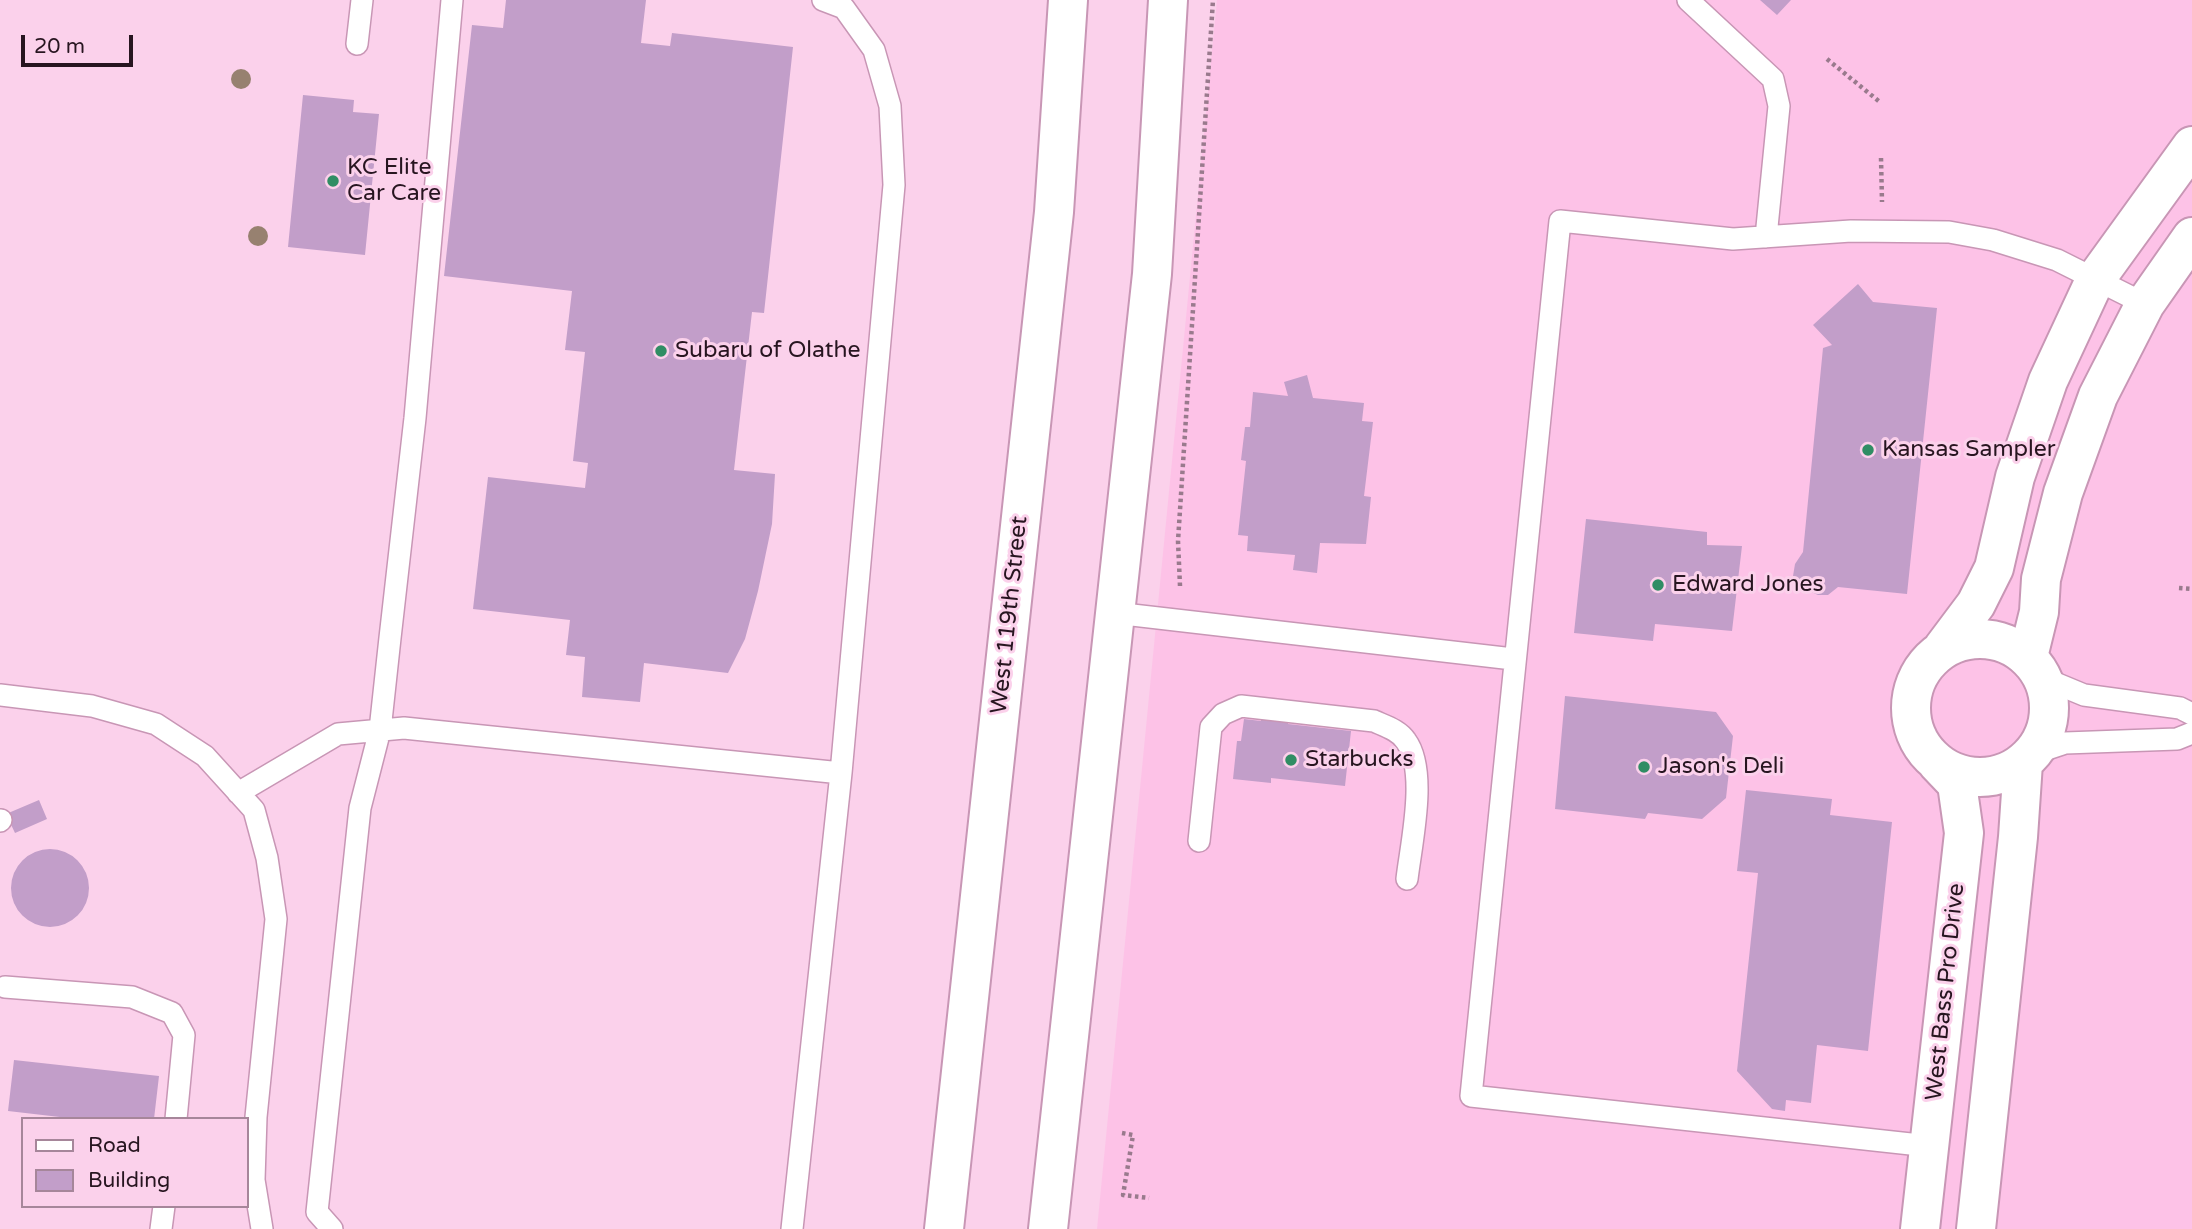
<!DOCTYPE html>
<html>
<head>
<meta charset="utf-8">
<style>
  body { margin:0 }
  #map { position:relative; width:2192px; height:1229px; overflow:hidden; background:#fbd1eb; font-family:"Varela Round",sans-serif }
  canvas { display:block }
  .legend { position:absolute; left:21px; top:1117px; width:228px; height:91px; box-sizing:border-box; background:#fbd1eb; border:2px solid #a6869a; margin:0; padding:9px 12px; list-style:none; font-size:21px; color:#271520 }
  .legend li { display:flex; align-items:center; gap:14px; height:35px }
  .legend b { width:35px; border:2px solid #a6869a }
  .scale { position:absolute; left:21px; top:35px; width:112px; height:32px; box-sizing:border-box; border:4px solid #271520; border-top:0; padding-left:9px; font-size:21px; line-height:24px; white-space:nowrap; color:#271520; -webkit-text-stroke:5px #fbd1eb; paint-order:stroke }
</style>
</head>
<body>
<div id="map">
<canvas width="2192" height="1229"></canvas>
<ul class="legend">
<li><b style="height:9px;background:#fff"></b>Road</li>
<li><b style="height:19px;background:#c29ec9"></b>Building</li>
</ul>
<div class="scale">20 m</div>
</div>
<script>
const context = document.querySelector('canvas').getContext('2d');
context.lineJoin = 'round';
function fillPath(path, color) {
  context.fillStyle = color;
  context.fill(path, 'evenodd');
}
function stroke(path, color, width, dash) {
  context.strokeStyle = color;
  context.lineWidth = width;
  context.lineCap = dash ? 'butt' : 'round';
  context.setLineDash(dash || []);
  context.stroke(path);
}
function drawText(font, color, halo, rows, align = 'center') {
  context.font = font + ' "Varela Round",sans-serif';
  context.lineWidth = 6;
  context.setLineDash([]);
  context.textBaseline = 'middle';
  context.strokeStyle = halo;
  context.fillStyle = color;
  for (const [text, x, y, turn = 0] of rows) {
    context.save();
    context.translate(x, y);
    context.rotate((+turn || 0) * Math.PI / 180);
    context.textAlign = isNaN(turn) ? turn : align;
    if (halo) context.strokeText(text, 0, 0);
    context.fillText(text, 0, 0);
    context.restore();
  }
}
const built = new Path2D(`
  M1217,0H2192V1229H1097Z`);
const building = new Path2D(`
  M506,0H646L641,43L670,46L672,33L793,47L764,313L752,312L734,470L775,474L772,524L758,591L745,639L728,673L644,663L640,702L582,697L585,657L566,655L570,620L473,609L488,477L585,488L588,463L573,461L585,352L565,350L572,291L444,276L472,25L503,28Z
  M1760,0H1791L1777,15Z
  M303,95L354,100L353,112L379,114L365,255L288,247Z
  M1858,284L1873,302L1937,308L1907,594L1838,587L1828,595H1818L1800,587L1793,576L1795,564L1803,552L1823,348L1832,345L1813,325Z
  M1307,375L1313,398L1364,403L1362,421L1373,422L1364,496L1371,497L1366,544L1320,543L1317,573L1293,570L1295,555L1247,551L1248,536L1238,535L1246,461L1241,460L1245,427H1250L1253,392L1288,396L1284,382Z
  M1586,519L1707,532V545L1742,546L1732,631L1655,624L1653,641L1574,633Z
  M1565,696L1716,712L1733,736L1726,798L1702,819L1648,813L1645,819L1555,809Z
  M1261,718L1288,720V724L1351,731L1345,786L1271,778V783L1233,779L1237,741H1241L1244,719L1261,721Z
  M1746,790L1832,799L1830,815L1892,822L1868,1051L1817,1045L1811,1103L1786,1100L1785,1111L1772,1109L1737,1071L1758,873L1737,871Z
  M39,800L47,819L15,833L6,814Z
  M11 888a39 39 0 1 1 78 0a39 39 0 1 1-78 0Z
  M14,1060L159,1076L154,1119H77L8,1111Z`);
const path = new Path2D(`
  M1827,59L1881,103
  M1881,158L1882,202
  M1180,586L1178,541L1213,0
  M2179,588L2192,589
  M1122,1133L1133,1135L1123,1195L1149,1198`);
const service = new Path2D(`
  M823,0L844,8L874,50L890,106L894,185L841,773
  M1688,0L1773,79L1779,106L1766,237
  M357,44L362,0
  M1115,613L1513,659
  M2043,678L2084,695L2180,708L2192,714
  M0,695L92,706L156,724L205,756L254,810L267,858L276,919L256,1117L254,1180L262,1229
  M2035,753L2065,743L2177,739L2192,733
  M238,793L338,734L404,728L841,773L792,1229
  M0,821L1,820
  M1199,841L1211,727L1223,714L1241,706L1374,721C1385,726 1399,730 1406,741C1428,771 1411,844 1407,879
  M5,987L132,997L172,1013L184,1035L176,1119
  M1929,1146L1471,1096L1560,221L1733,239L1851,231L1949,232L1993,240L2057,260L2145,304
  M161,1229L164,1206
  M332,1229L317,1212L360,808L380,730L390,638L415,418L452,0`);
const tertiary = new Path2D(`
  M1911 708a69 69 0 1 1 138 0a69 69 0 1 1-138 0Z
  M1943,648L1976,604L1994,568L2015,477L2048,381L2095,280L2192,146
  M2028,657L2039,612L2041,579L2063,493L2098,396L2145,304L2192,237
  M1920,1229L1964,833L1957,784L1937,763
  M1976,1229L2018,837L2023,763`);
const secondary = new Path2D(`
  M944,1229L1054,212L1068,0
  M1048,1229L1152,274L1168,0`);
const trees = [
  [241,79],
  [258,236]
];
const markers = [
  [333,181,7,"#308d64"],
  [661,351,7,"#308d64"],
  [1868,450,7,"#308d64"],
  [1658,585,7,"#308d64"],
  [1291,760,7,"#308d64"],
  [1644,767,7,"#308d64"]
];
const poiNames = [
  ["KC Elite",347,168],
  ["Car Care",347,194],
  ["Subaru of Olathe",675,351],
  ["Kansas Sampler",1882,450],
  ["Edward Jones",1672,585],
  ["Starbucks",1305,760],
  ["Jason's Deli",1658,767]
];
const streetNames = [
  ["West 119th Street",1010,615,-84],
  ["West Bass Pro Drive",1946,992,-84]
];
fillPath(built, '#fdc2e7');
fillPath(building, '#c29ec9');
stroke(service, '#c896b5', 24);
stroke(tertiary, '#c896b5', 42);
stroke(secondary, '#c896b5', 42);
stroke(path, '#997a8d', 4.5, [3.5, 3.5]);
stroke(service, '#fff', 21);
stroke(tertiary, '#fff', 38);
stroke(secondary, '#fff', 38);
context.fillStyle = '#978170';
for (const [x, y] of trees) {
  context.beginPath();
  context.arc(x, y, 10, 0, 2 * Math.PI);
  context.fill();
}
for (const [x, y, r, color] of markers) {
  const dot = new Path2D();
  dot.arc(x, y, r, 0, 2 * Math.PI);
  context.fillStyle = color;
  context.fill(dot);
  stroke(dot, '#fbd1eb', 2.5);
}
drawText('23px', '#271520', '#fbd1eb', poiNames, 'left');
drawText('23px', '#271520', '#fbd1eb', streetNames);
</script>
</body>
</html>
